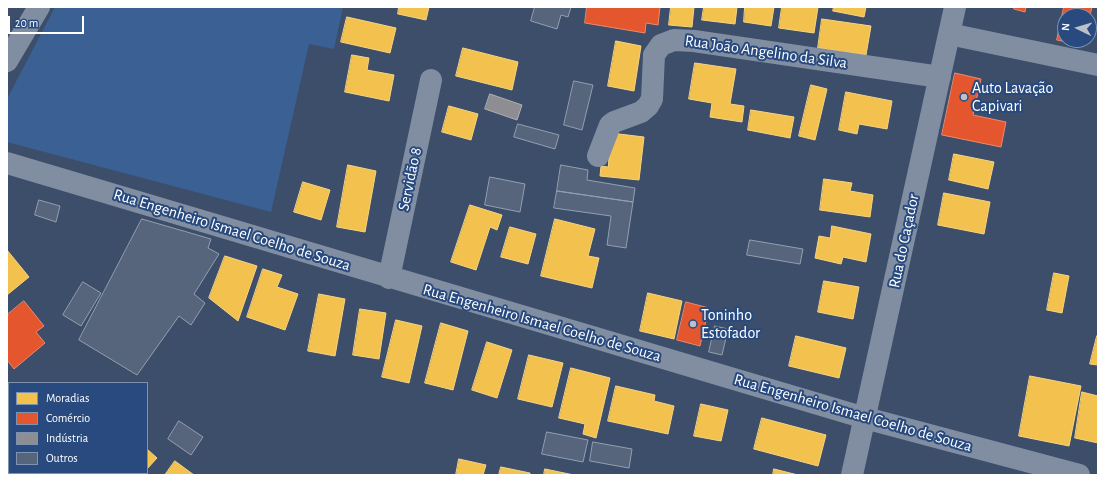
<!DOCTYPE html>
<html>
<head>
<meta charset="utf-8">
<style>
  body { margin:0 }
  #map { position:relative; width:1105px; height:482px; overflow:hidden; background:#3c4e6a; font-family:"Alegreya Sans",sans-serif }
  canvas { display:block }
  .frame { position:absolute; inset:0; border:8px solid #fff; pointer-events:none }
  .legend { position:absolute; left:8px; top:382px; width:140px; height:92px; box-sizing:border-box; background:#284a7e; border:1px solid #7e92b2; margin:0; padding:5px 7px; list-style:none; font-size:12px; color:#fff }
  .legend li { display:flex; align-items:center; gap:8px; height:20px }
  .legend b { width:20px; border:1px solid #7e92b2 }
  .north { position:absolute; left:1057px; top:8px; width:40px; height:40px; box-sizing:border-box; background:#284a7e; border:1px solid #7e92b2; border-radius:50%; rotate:275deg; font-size:11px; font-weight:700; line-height:16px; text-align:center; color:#fff }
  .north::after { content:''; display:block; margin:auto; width:14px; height:18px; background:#bbc1cb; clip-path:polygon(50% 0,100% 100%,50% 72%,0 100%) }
  .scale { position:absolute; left:8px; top:16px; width:76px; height:18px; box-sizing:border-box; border:2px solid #fff; border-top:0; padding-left:5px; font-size:12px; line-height:14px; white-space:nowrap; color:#fff; -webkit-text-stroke:3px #284a7e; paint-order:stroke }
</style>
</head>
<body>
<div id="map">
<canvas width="1105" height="482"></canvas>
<div class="frame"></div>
<ul class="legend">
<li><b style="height:11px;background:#f2c14e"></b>Moradias</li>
<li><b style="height:11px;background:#e4572e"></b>Comércio</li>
<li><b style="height:11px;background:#8d8d92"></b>Indústria</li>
<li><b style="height:11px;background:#56657c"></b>Outros</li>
</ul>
<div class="north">N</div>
<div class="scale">20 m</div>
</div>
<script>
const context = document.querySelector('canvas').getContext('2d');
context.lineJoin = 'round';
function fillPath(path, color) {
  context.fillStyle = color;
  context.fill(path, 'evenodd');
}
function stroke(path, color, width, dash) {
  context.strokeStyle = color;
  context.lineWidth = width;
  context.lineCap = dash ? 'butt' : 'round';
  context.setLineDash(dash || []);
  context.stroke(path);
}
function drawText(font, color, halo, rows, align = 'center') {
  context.font = font + ' "Alegreya Sans",sans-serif';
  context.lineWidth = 4;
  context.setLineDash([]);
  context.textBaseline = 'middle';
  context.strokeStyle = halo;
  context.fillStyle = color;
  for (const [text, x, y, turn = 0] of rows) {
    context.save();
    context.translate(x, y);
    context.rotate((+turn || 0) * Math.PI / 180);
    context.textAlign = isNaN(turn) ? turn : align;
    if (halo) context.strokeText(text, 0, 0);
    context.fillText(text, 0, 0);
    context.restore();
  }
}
const green = new Path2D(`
  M55,7H343L334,49L309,44L271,212L7,142V99Z`);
const homes = new Path2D(`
  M399,7H429L426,20L398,14Z
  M671,7H694L692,27L669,25Z
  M704,7H737L735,24L702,20Z
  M745,7H774L771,26L744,22Z
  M782,7H818L814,33L779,28Z
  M834,7H866L864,17L833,11Z
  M347,17L396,28L390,53L341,42Z
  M822,19L871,26L866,55L818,48Z
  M616,41L641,46L634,91L608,86Z
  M463,48L518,62L512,90L456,76Z
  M352,55L369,58L367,70L394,75L389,101L345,92Z
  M695,63L736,69L730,104L744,106L742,122L710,117L712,103L689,99Z
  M811,85L827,89L815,140L799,136Z
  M846,92L892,101L887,129L859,124L857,134L839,130Z
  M449,106L478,114L471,140L442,132Z
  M751,110L794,117L790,138L748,130Z
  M611,133L644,137L639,180L600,176L601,166L608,167Z
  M954,154L994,162L988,189L949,180Z
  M348,165L376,171L365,232L337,227Z
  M824,179L852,183L850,191L873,195L870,217L820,210Z
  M303,182L330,190L321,220L294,212Z
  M944,193L990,202L984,234L938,225Z
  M470,205L502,215L497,230L490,227L476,270L451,262Z
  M555,219L595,229L588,256L599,258L592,288L541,276Z
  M832,226L871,234L866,262L843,257L841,264L815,258L819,236L830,238Z
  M510,227L536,234L528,264L501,257Z
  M7,250L29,277L7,295Z
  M225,256L257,266L238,321L209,298Z
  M263,269L282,275L277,287L298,294L285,330L247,317Z
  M1054,273L1069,276L1062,313L1047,310Z
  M824,281L859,287L853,319L818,312Z
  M648,293L682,301L674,339L640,331Z
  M319,294L345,299L335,356L308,351Z
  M360,309L386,313L379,359L353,355Z
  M396,320L422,326L409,383L382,377Z
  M441,323L468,331L453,390L425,383Z
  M796,336L846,348L839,378L789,366Z
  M1097,336L1098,337V365L1090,364Z
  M487,342L512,350L497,398L472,390Z
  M529,355L563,363L552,407L518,399Z
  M571,368L610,378L596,438L583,434L585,424L559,418Z
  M1030,376L1081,386L1069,446L1019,436Z
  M616,386L655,395L654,401L674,406L668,434L608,421Z
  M1082,392L1098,396V443L1075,438Z
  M701,404L728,410L721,441L694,436Z
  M762,418L826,435L818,466L754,449Z
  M147,449L157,458L147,469Z
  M459,459L486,465L483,475H456Z
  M175,461L194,475H165Z
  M501,467L530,473V475H499Z
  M545,469L574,475H544Z
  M774,469L798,475H773Z`);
const shops = new Path2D(`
  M587,7H660L658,25L646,23L645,33L585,23Z
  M1015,7H1026L1025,12L1014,9Z
  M1064,7H1092L1089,20V16H1065V40H1085L1084,46L1057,40Z
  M955,73L981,79L973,115L1006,122L1001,147L942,135Z
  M24,301L44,326L36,332L45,343L14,369L7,360V315Z
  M686,302L709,308L700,346L677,340Z`);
const industry = new Path2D(`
  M490,94L522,105L517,120L485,109Z`);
const building = new Path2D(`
  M535,7H571L568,17L561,15L557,29L531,21Z
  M574,81L593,85L582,130L564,125Z
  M518,124L559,135L555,149L514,137Z
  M561,165L588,170L587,180L635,188L633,202L557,191Z
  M490,177L525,184L520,212L485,205Z
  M557,191L633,202L626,248L607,245L611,216L554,208Z
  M39,200L60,206L56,222L35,215Z
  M142,219L211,239L208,248L219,254L194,294L205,303L191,325L179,316L137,375L79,340Z
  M750,240L803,249L800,264L747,255Z
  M83,282L101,293L81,326L63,315Z
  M715,326L728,329L722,355L709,352Z
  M179,421L203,437L191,455L168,439Z
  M547,432L588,440L583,462L542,454Z
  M593,442L632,449L629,468L590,461Z`);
const minor = new Path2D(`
  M949,34L1098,65
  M7,61L39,7
  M598,156L610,125L614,122L641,112L648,106L652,99L654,55L661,45L674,40L694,41L940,77
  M7,163L865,418L1079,475
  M389,278L431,80
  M852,475L955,7`);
const major = new Path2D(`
  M7,409L9,411
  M65,473L67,475`);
const rail = new Path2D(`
  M7,468L9,470`);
const markers = [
  [964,97,4,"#bbc1cb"],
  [693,324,4,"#bbc1cb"]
];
const streetNames = [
  ["Rua João Angelino da Silva",766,52,8],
  ["Servidão 8",410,179,-78],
  ["Rua Engenheiro Ismael Coelho de Souza",232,230,17],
  ["Rua do Caçador",904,241,-78],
  ["Rua Engenheiro Ismael Coelho de Souza",542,323,16],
  ["Rua Engenheiro Ismael Coelho de Souza",853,413,16]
];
const poiNames = [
  ["Auto Lavação",972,88],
  ["Capivari",972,106],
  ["Toninho",701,315],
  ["Estofador",701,333]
];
fillPath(green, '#3b6094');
fillPath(homes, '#f2c14e');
stroke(homes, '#f6d483', 1);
fillPath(shops, '#e4572e');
stroke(shops, '#ec896d', 1);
fillPath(industry, '#8d8d92');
stroke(industry, '#afafb3', 1);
fillPath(building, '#56657c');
stroke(building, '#949faf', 1);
stroke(minor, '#818ea1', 22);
stroke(major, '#808ca0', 22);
stroke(rail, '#828ea0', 4.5);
stroke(rail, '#284a7e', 3, [9]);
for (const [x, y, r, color] of markers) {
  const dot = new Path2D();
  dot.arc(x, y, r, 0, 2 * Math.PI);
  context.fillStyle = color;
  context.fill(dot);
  stroke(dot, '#284a7e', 1.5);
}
drawText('16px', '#fff', '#284a7e', streetNames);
drawText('16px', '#fff', '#284a7e', poiNames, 'left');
</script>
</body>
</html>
